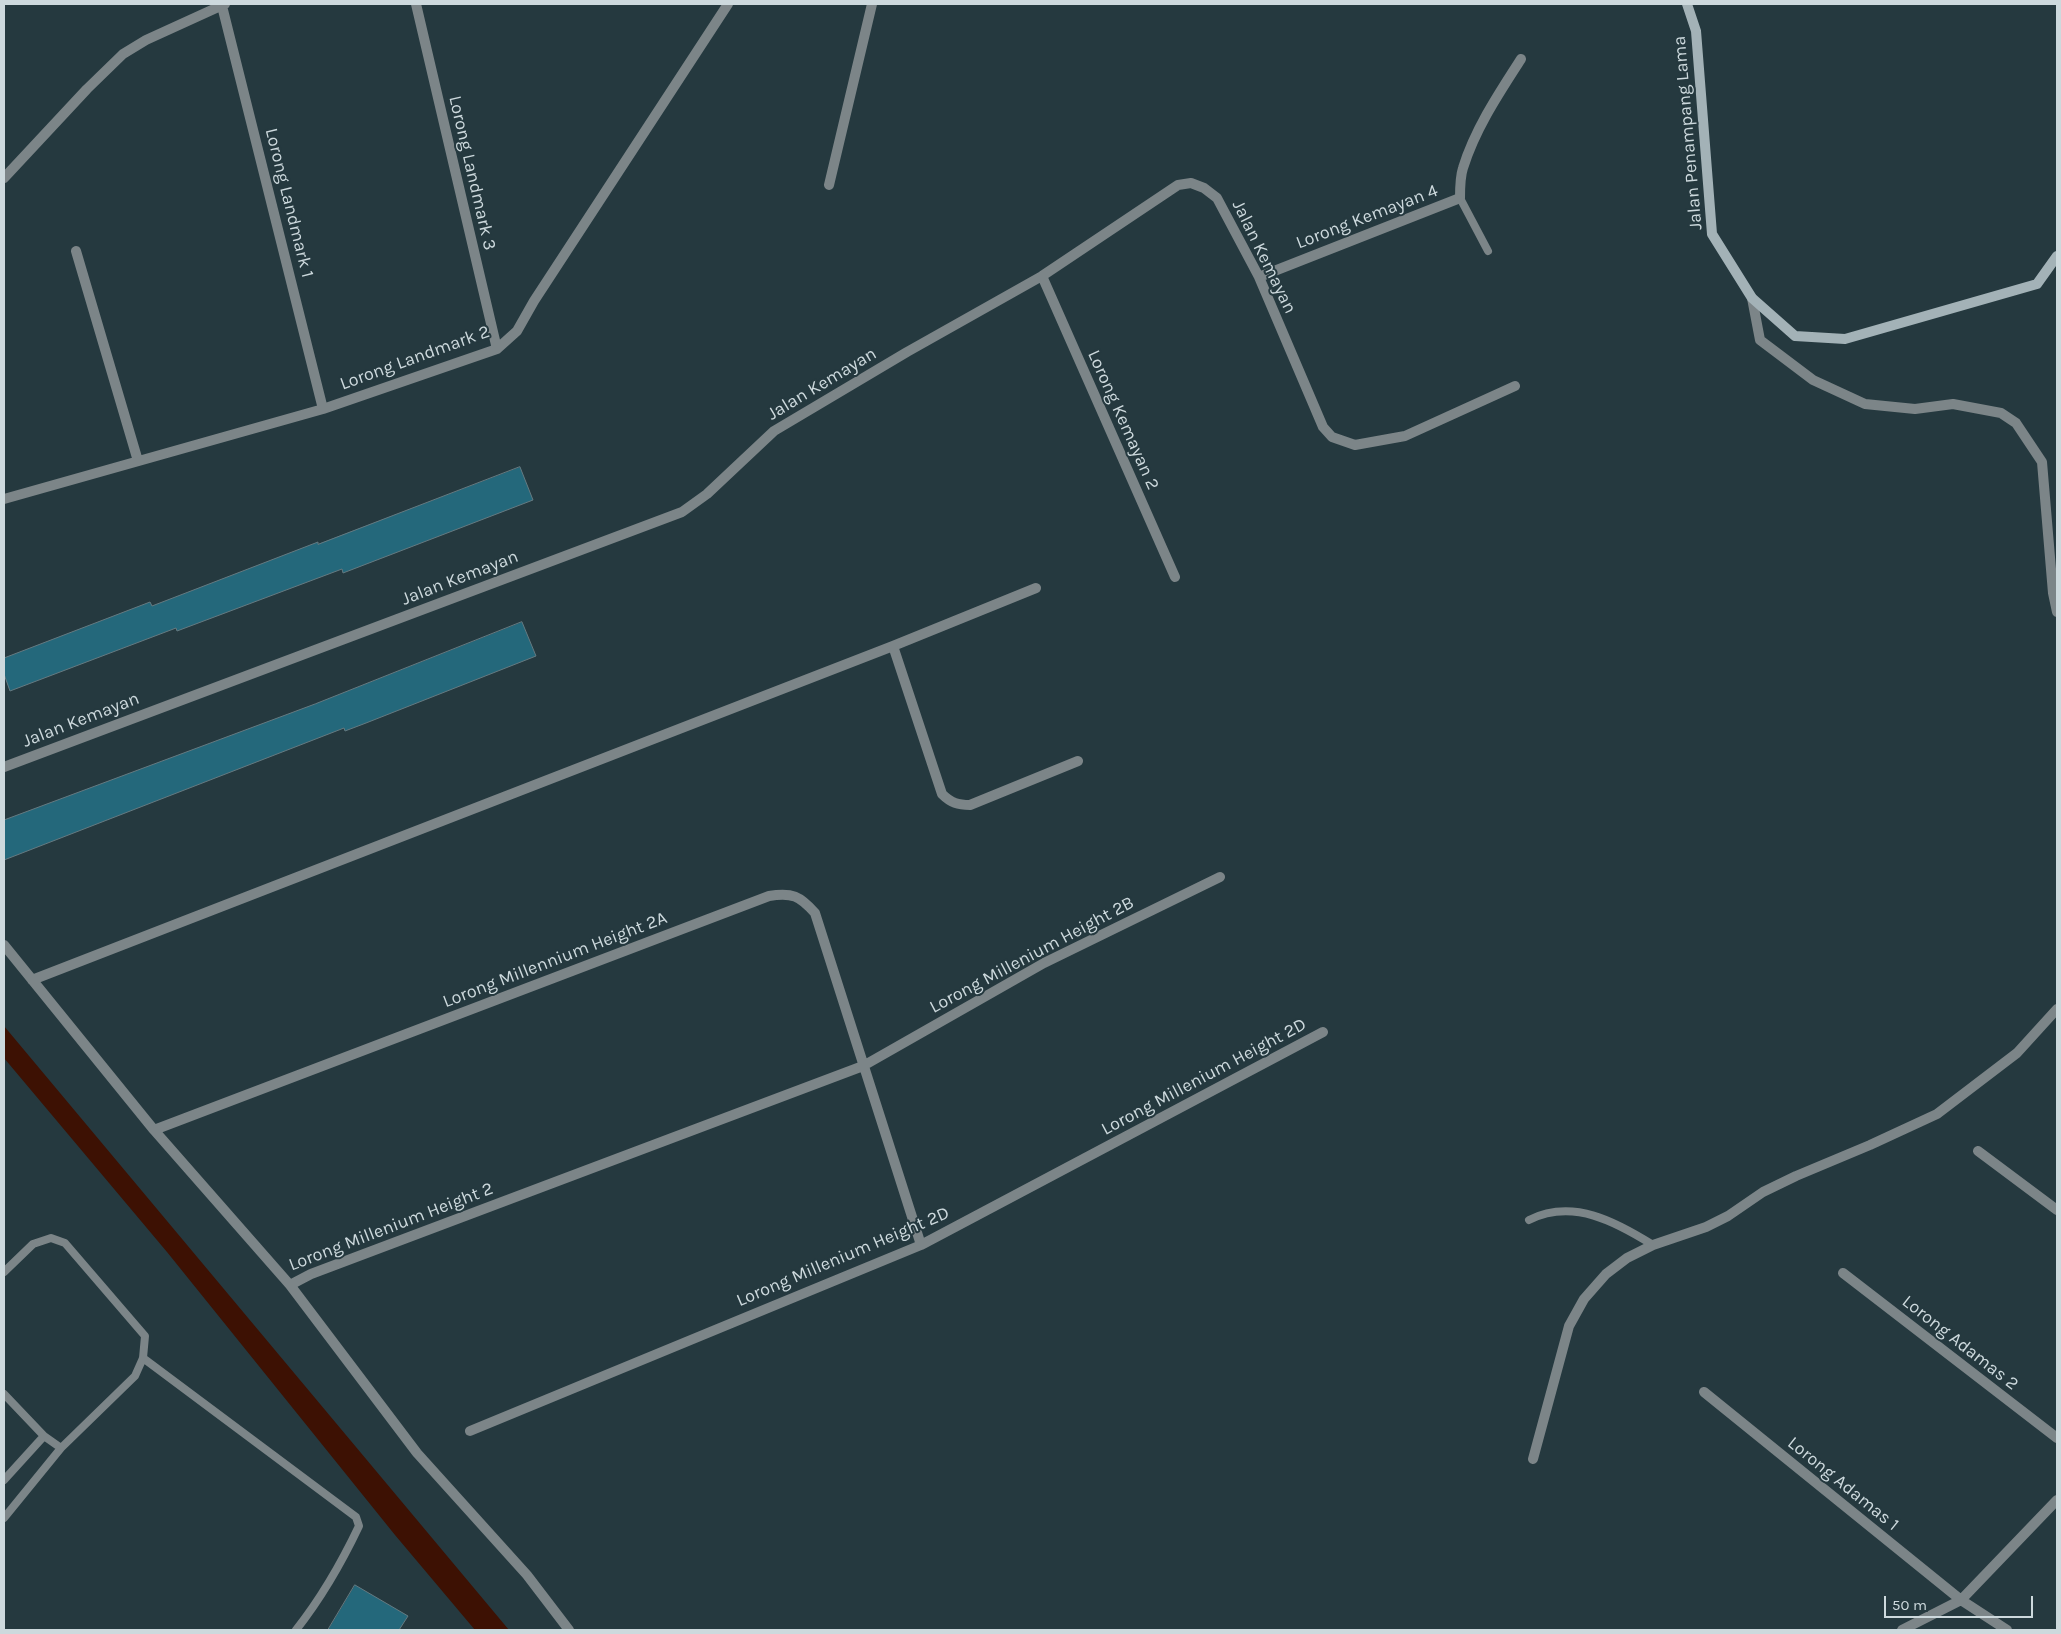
<!DOCTYPE html>
<html>
<head>
<meta charset="utf-8">
<style>
  body { margin:0 }
  #map { position:relative; width:2061px; height:1634px; overflow:hidden; background:#25393f; font-family:Karla,sans-serif }
  canvas { display:block }
  .frame { position:absolute; inset:0; border:5px solid #cdd9dd; pointer-events:none }
  .scale { position:absolute; left:1884px; top:1596px; width:149px; height:22px; box-sizing:border-box; border:2px solid #cdd9dd; border-top:0; padding-left:6px; font-size:15px; line-height:18px; white-space:nowrap; color:#cdd9dd; -webkit-text-stroke:4px #25393f; paint-order:stroke }
</style>
</head>
<body>
<div id="map">
<canvas width="2061" height="1634"></canvas>
<div class="frame"></div>
<div class="scale">50 m</div>
</div>
<script>
const context = document.querySelector('canvas').getContext('2d');
context.lineJoin = 'round';
function fillPath(path, color) {
  context.fillStyle = color;
  context.fill(path, 'evenodd');
}
function stroke(path, color, width, dash) {
  context.strokeStyle = color;
  context.lineWidth = width;
  context.lineCap = dash ? 'butt' : 'round';
  context.setLineDash(dash || []);
  context.stroke(path);
}
function drawText(font, color, halo, rows, align = 'center') {
  context.font = font + ' Karla,sans-serif';
  context.lineWidth = 4;
  context.setLineDash([]);
  context.textBaseline = 'middle';
  context.strokeStyle = halo;
  context.fillStyle = color;
  for (const [text, x, y, turn = 0] of rows) {
    context.save();
    context.translate(x, y);
    context.rotate((+turn || 0) * Math.PI / 180);
    context.textAlign = isNaN(turn) ? turn : align;
    if (halo) context.strokeText(text, 0, 0);
    context.fillText(text, 0, 0);
    context.restore();
  }
}
const water = new Path2D(`
  M4,1026L509,1630H475L395,1535L167,1252L4,1058Z`);
const building = new Path2D(`
  M520,467L533,500L343,573L342,569L177,631L176,628L10,691L4,674V658L150,602L152,606L318,542V544Z
  M522,622L536,656L366,723L345,731L344,728L4,860V820L315,704Z
  M355,1585L408,1616L399,1630H328Z`);
const lane = new Path2D(`
  M1460,198L1488,251
  M1529,1220C1573,1198 1616,1222 1653,1245
  M4,1272L33,1244L51,1238L65,1243L145,1336L143,1358L135,1376L61,1448L4,1518
  M143,1358L356,1517L359,1526C341,1564 322,1597 296,1630
  M4,1394L44,1436L61,1448
  M4,1480L44,1436`);
const street = new Path2D(`
  M416,4L497,349
  M222,6L323,409
  M4,178L87,89L123,54L146,40L225,4
  M829,185L872,4
  M76,251L138,461
  M1042,276L1175,577
  M1259,277L1460,198C1460,188 1460,177 1463,168C1475,129 1499,93 1521,59
  M1752,298L1760,340L1813,380L1865,404L1915,409L1953,404L2001,413L2016,423L2042,462L2053,593L2057,612
  M4,499L323,409L497,349L517,331L534,301L728,4
  M893,646L942,794C951,803 958,805 970,805L1078,761
  M4,767L682,512L707,494L774,431L907,352L1042,276L1178,185L1191,183L1204,188L1217,198L1259,277L1323,427L1332,437L1355,445L1405,436L1515,386
  M4,945L154,1130L290,1285L311,1274L863,1066L1044,963L1220,877
  M32,980L893,646L1036,588
  M154,1130L769,896C792,892 800,896 815,913L921,1245
  M1978,1151L2057,1210
  M1843,1273L2057,1438
  M290,1285L417,1453L527,1575L569,1630
  M1704,1392L1961,1600L2007,1630
  M470,1431L921,1245L1323,1032
  M1533,1459L1569,1326L1584,1299L1606,1274L1627,1258L1653,1245L1706,1227L1728,1216L1763,1192L1796,1176L1870,1145L1937,1114L2017,1053L2057,1009
  M1902,1630L1961,1600L2057,1500`);
const secondary = new Path2D(`
  M1687,4L1696,31L1712,234L1752,298L1795,336L1845,339L2037,284L2057,256`);
const streetNames = [
  ["Jalan Penampang Lama",1688,133,-95],
  ["Lorong Landmark 3",472,173,77],
  ["Lorong Landmark 1",289,203,76],
  ["Lorong Kemayan 4",1367,217,-21],
  ["Jalan Kemayan",1264,257,64],
  ["Lorong Landmark 2",415,358,-20],
  ["Jalan Kemayan",822,384,-31],
  ["Lorong Kemayan 2",1123,420,66],
  ["Jalan Kemayan",460,578,-21],
  ["Jalan Kemayan",81,720,-21],
  ["Lorong Millenium Height 2B",1032,955,-28],
  ["Lorong Millennium Height 2A",555,960,-21],
  ["Lorong Millenium Height 2D",1204,1077,-28],
  ["Lorong Millenium Height 2",391,1227,-21],
  ["Lorong Millenium Height 2D",843,1257,-23],
  ["Lorong Adamas 2",1960,1343,38],
  ["Lorong Adamas 1",1843,1484,39]
];
fillPath(water, '#3d1103');
fillPath(building, '#24687b');
stroke(building, '#657a81', 1);
stroke(lane, '#7c8588', 8);
stroke(street, '#7c8588', 10);
stroke(secondary, '#a3b2b7', 10);
drawText('18px', '#cdd9dd', '#25393f', streetNames);
</script>
</body>
</html>
